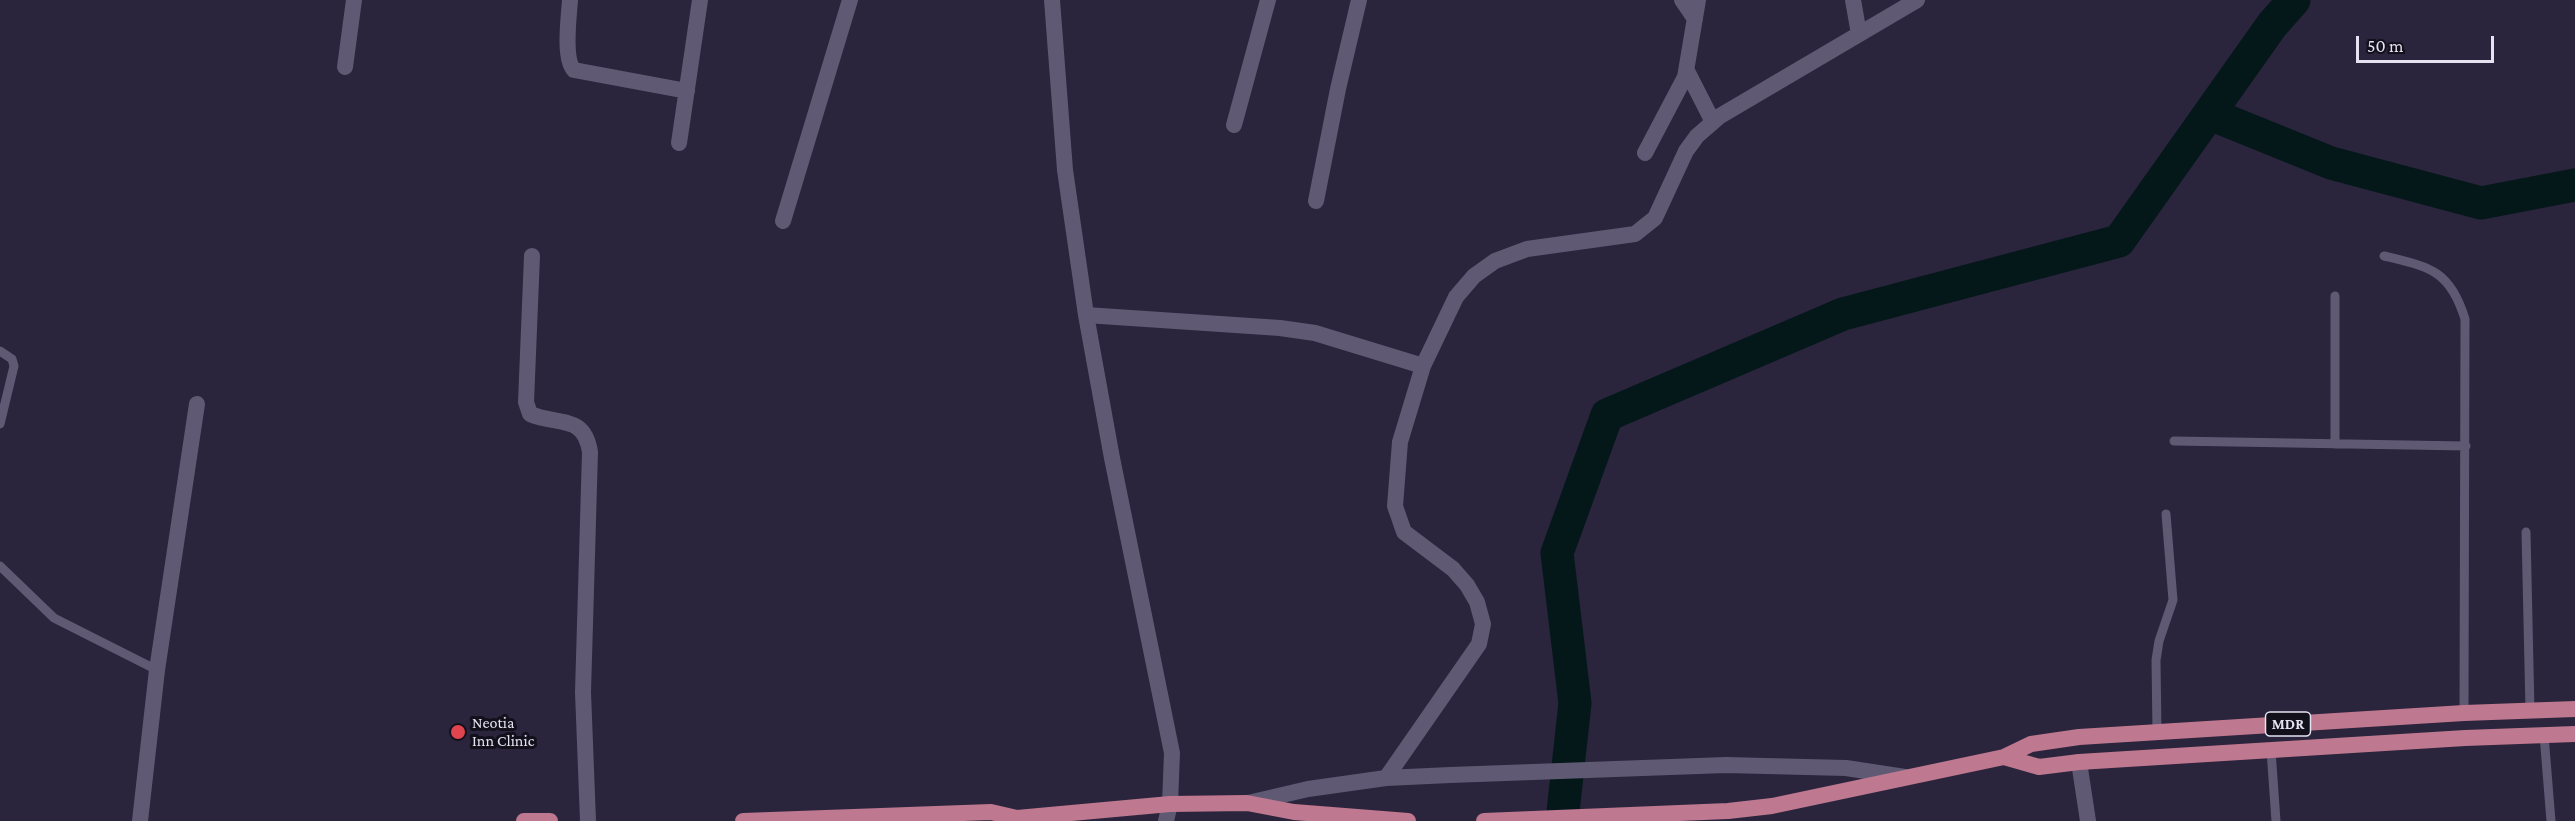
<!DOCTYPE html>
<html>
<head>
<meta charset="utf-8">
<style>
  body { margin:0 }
  #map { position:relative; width:2575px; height:821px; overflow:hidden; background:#2a243c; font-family:"Crimson Pro",serif }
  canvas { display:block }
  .scale { position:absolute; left:2356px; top:36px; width:138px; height:27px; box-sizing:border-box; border:3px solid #e5e2f2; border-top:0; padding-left:8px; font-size:18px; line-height:21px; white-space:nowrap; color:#e5e2f2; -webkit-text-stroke:4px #12101a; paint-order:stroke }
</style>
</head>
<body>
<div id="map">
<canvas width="2575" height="821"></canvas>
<div class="scale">50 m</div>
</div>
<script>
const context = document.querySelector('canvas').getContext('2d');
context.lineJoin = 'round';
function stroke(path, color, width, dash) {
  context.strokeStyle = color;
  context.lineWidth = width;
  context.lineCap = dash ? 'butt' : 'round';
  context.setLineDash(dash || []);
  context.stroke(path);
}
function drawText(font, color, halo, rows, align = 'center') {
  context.font = font + ' "Crimson Pro",serif';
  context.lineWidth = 6;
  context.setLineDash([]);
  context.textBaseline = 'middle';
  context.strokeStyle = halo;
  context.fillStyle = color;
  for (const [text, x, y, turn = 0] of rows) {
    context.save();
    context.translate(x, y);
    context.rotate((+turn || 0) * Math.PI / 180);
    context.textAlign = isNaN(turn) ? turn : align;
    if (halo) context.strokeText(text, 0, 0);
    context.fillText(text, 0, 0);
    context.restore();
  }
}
const river = new Path2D(`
  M2210,114L2331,163L2481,203L2575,185
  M1562,821L1575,703L1557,553L1607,415L1843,314L2119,241L2272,25L2294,0`);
const service = new Path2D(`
  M2384,256C2430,267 2450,270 2465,319L2464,713
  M2335,296V444
  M0,351L12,359L14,366L0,424
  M2174,441L2466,446
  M2526,532L2530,711
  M0,566L54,618L157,670
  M2157,733L2156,660L2159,641L2173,600L2166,514
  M2544,735L2551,821
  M2271,750L2276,821`);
const minor = new Path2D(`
  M570,0C569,16 563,59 574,70L687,91
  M1052,0L1065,170L1086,315L1112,458L1172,753L1170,804L1166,821
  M1682,0L1695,19
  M1853,0L1859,34
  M345,67L354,0
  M1687,71L1713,122
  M1234,125L1268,0
  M679,143L700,0
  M1645,153L1685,77L1698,0
  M1316,201L1338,89L1359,0
  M783,221L850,0
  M532,256L526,402L530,414C559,426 584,414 590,452L583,692L588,821
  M1086,315L1280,328L1315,333L1423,366
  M2079,762L2088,821
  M1386,778L1479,644L1483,624L1477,602L1467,585L1453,569L1404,532L1395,506L1400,442L1423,366L1456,297L1474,276L1495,261L1527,249L1635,234L1655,218L1686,151L1697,136L1720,116L1917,0
  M1248,803L1308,789L1386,778L1450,775L1726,765L1846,768L1905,777
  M140,821L157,670L197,404`);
const primary = new Path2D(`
  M2004,757L2039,767L2079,762L2465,738L2575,734
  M524,821H550
  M743,821L991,812L1017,818L1170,804L1247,803L1294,812L1408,821
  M1484,821L1728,811L1772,806L2004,757L2031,744L2079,737L2464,713L2575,709`);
const markers = [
  [458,732,8,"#e0444e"]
];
const shields = [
  [2288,724,45]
];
const shieldNames = [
  ["MDR",2288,724]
];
const poiNames = [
  ["Neotia",472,723],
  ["Inn Clinic",472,741]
];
stroke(river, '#04181a', 33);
stroke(service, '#5f5974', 9);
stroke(minor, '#5f5974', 16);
stroke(primary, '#be788f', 16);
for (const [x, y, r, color] of markers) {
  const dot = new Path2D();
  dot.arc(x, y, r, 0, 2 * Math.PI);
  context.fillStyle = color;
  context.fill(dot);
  stroke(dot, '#12101a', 2);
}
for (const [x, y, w] of shields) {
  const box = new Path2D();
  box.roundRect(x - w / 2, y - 12, w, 24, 4.5);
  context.fillStyle = '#12101a';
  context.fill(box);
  stroke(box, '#e5e2f2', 1.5);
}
drawText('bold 15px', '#e5e2f2', null, shieldNames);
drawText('16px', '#e5e2f2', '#12101a', poiNames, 'left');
</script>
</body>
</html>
